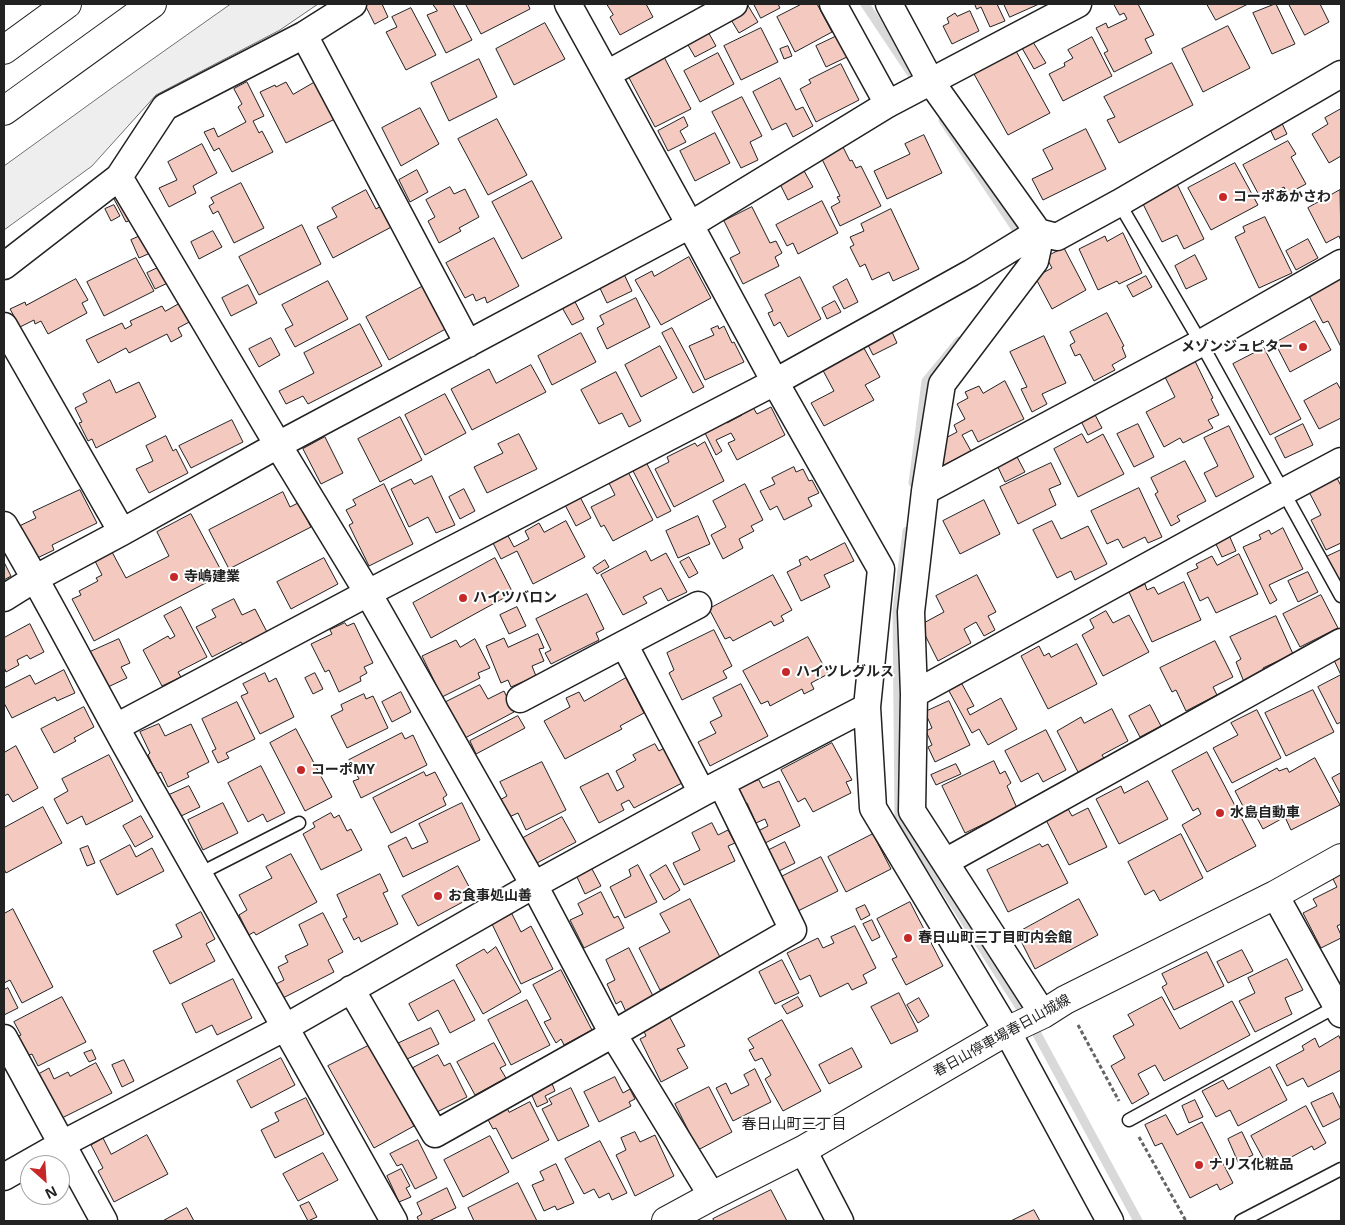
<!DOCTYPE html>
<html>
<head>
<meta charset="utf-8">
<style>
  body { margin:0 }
  #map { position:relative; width:1345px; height:1225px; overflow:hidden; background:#fff; font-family:"Open Sans",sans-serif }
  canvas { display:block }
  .frame { position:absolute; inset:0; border:5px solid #222; pointer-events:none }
  .north { position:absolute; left:20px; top:1155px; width:50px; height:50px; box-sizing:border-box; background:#fff; border:1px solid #a7a7a7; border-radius:50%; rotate:154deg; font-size:14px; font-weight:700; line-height:20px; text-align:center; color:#222 }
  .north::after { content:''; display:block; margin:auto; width:18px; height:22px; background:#c62828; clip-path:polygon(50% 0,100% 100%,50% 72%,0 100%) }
</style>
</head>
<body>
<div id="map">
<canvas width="1345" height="1225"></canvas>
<div class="frame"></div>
<div class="north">N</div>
</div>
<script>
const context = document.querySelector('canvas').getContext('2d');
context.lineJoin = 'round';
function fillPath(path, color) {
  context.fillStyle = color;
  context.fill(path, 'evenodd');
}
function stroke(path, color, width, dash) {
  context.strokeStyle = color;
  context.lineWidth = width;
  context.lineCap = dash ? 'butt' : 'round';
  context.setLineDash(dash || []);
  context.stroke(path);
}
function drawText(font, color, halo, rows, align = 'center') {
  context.font = font + ' "Open Sans","Noto Sans JP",sans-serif';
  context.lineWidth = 4;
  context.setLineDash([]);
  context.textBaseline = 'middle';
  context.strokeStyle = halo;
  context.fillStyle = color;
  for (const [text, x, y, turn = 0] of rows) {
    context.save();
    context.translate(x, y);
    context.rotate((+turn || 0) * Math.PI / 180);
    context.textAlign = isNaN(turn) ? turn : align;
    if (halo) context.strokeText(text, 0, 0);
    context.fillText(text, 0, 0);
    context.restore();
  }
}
const green = new Path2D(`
  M231,4H318L280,30L156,95L92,166L4,230V166L116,85Z`);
const stream = new Path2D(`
  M865,4L919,85
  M943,120L1018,232L1019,266L1015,271
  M913,483L926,381L959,341
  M907,531L897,610L899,817L1037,1034L1138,1221`);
const building = new Path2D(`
  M365,4H382L388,17L375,24Z
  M433,4H453L472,40L446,53L427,15L437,11Z
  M468,4H528L530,9L481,34L466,5Z
  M607,4H646L653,17L620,35L610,17L613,15Z
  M747,4L758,22L739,33L727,13Z
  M754,4H778L780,8L761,18Z
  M802,4H817L832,32L795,52L777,17Z
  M975,4H997L1005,21L990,27L981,7L977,9Z
  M1004,4H1039L1010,17Z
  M1114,4H1138L1154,35L1145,39L1152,53L1114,72L1104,53L1108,51L1096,28L1106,23L1108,28L1127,19L1124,13L1120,15Z
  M1207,4H1248L1216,20Z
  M1275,4H1276L1295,44L1272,54L1253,13Z
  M1289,4H1320L1329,22L1305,35Z
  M411,8L436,55L406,70L386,32L397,27L392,17Z
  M970,11L979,31L952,44L943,26L949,23L947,18L955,13L957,16Z
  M545,23L565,59L514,85L496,49Z
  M1228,26L1250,68L1203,92L1182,49Z
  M706,28L716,46L695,57L685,40Z
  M761,28L778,62L741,80L724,46Z
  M837,36L847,57L826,67L816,46Z
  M1092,37L1112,76L1063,101L1049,74L1065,66L1064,63L1073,58L1068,50Z
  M1033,42L1046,63L1034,69L1022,48Z
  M788,46L792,56L784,59L780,49Z
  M1016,51L1050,113L1008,135L974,74Z
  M718,53L734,84L700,102L684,71Z
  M663,55L691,109L655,127L627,74Z
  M479,59L497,97L449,121L431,83Z
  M1172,63L1193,105L1119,143L1107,120L1115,117L1104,97Z
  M841,64L859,100L816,122L800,89L811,83L809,80Z
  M780,78L796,110L803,107L813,126L793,137L786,123L772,130L753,92Z
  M317,81L335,119L286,143L260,92L275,85L276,87L286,82L293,94Z
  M247,82L264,116L253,121L259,133L262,131L273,152L232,172L219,148L214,151L204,132L214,128L218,137L246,122L238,107L242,104L234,89Z
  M742,97L762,136L750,142L758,160L741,168L712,112Z
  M420,108L439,144L401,166L382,128Z
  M1341,109V156L1329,163L1312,134L1328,124L1325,118Z
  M684,117L688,126L680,131L686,142L668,151L658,131Z
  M1279,117L1287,134L1275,140L1267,123Z
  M497,119L527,175L488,195L458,139Z
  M1086,129L1106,169L1043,200L1032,179L1053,169L1043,150Z
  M715,133L730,163L695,181L680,151Z
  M924,135L942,173L887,199L874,171L910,154L905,144Z
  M1288,141L1296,154L1291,157L1306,184L1287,194L1284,187L1261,199L1243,165Z
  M202,144L217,173L193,186L196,193L169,207L159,188L177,180L168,162Z
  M843,147L850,161L852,160L856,168L861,166L881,206L840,226L831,207L840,202L837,197L840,196L821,157Z
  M1235,163L1258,205L1211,230L1188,188Z
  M803,169L813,187L788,200L779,182Z
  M417,170L428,192L410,202L399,180Z
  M532,181L562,238L522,259L492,202Z
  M241,183L264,228L234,243L218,211L213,214L209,206L214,203L211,198Z
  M1177,184L1204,239L1184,249L1177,235L1162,242L1140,198Z
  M450,187L454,194L465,189L479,217L459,228L461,231L439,243L428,221L435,217L426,200Z
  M366,190L376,209L386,203L397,224L333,258L317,227L337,217L332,208Z
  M1340,190L1341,241L1339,236L1326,243L1308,208Z
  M121,195L133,219L126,222L114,199Z
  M822,201L838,233L798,254L793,243L787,246L776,225Z
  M114,205L120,216L111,221L105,209Z
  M752,207L770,243L776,241L782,253L775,257L779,266L743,284L730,258L740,253L724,221Z
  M891,209L919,269L893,281L889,272L872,280L865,264L860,267L850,247L854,245L850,237L864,231L861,224Z
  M1265,217L1292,273L1259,288L1235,237L1245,232L1243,227Z
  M302,225L321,264L259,295L239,257Z
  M213,231L222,247L199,259L191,242Z
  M149,232L157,250L139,258L131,240Z
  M1123,233L1142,273L1119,284L1117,281L1098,290L1079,249L1105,236L1107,241Z
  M494,238L519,286L487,303L485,297L476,301L473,294L465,298L446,263Z
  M1308,239L1318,258L1296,270L1286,251Z
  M1064,248L1086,290L1052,309L1035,277L1052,268L1046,257Z
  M1195,255L1207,279L1186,289L1175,266Z
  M689,257L711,298L661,325L635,280L652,271L654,276Z
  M136,258L154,291L104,316L87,282Z
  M166,264L174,280L155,289L147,273Z
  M622,270L632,291L607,303L597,282Z
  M1340,275L1341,278V347L1328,321L1323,323L1307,292Z
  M1146,276L1152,287L1133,297L1127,286Z
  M800,277L821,319L788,337L780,322L774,326L768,313L773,311L765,295Z
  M76,279L88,300L82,303L87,313L48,334L41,321L35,324L34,320L20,327L10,309L25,302L26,305Z
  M847,279L858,302L844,309L833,287Z
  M328,281L348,319L295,347L285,329L293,325L282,305Z
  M427,284L451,326L389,360L366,317Z
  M248,285L257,303L231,316L222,298Z
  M573,298L584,319L572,325L560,304Z
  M636,298L650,327L607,349L597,328L604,324L600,316Z
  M186,300L195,319L178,328L182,336L171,342L167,334L129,353L126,348L98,363L86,340L122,323L125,329L132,325L130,321L162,306L165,311Z
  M835,301L841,312L827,319L822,308Z
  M1107,313L1124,346L1122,347L1126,357L1112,365L1115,370L1094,381L1080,354L1075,356L1070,345L1075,342L1070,332Z
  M1315,321L1331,350L1290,372L1275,343Z
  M888,323L897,343L873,355L863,335Z
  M360,324L382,366L308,404L303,396L286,404L279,391L314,373L304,353Z
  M718,326L719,329L724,326L732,343L734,342L744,362L705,380L689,346L714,335L711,329Z
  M672,328L704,387L693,393L662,333Z
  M581,333L596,362L552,385L538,356Z
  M1044,336L1066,383L1042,394L1047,404L1032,412L1021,389L1027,387L1010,352Z
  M271,338L280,355L259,367L249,349Z
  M860,341L880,377L865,385L874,400L824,426L811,403L834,391L819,363Z
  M660,346L677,378L641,397L625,365Z
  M1264,348L1301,419L1270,435L1233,364Z
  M1194,359L1213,398L1211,399L1219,415L1208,420L1213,428L1183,443L1180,438L1164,447L1146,412L1175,397L1164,375Z
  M531,365L546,392L472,430L451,389L489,369L496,383Z
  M616,372L641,421L629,427L622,413L599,424L581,390Z
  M110,380L116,393L139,382L156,417L96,448L92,439L88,441L79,423L82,422L75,408L87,402L83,394Z
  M1005,381L1024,419L978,442L972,430L962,435L971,451L944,465L938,453L945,450L940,441L957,432L954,425L965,419L957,404L968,398L965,392L979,386L983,393Z
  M1337,383L1341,390V418L1319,429L1304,401Z
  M445,394L466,433L425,455L405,415Z
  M751,404L757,414L771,407L785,435L737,460L728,443L735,440L731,433L716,440L722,451L716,455L701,425L722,414L727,423L742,415L740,410Z
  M1093,411L1102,428L1088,435L1080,419Z
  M400,417L422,460L380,482L358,439Z
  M232,420L243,442L191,468L179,446Z
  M1138,424L1154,457L1134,467L1117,434Z
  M1303,424L1313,445L1285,458L1275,438Z
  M1229,426L1254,477L1216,497L1204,473L1218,466L1204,438Z
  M519,434L537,469L487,493L474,467L503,453L498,444Z
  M1082,434L1087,443L1103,434L1124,474L1078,497L1054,449Z
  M166,436L173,451L176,449L188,473L149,493L136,469L153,461L146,446Z
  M325,437L343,473L321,484L303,449Z
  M705,442L724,481L674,507L655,469L669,462L667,457L695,443L697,446Z
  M1015,453L1025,472L1005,482L996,463Z
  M644,458L671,511L657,518L630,465Z
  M1185,461L1206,501L1177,516L1180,521L1171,526L1155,494L1158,492L1151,478Z
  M1051,463L1061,484L1049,489L1056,505L1018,524L1000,487Z
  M794,467L796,472L803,469L809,481L812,480L819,493L808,498L812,506L784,520L777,506L770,510L760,491L775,484L772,478Z
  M627,470L653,520L613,541L604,525L601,527L591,507L615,495L608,481Z
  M1335,474L1341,486V543L1326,550L1311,520L1321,515L1307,488Z
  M432,476L455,525L436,533L428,517L409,527L391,489L411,479L414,484Z
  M384,484L413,544L369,566L349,525L353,523L346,510L356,505L353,500Z
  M745,484L763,520L751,526L754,531L739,539L743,548L723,559L711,535L726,527L713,501Z
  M1139,488L1162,537L1148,543L1145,537L1123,548L1118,539L1107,544L1091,511Z
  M464,489L475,511L460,519L449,497Z
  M80,490L97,523L52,545L54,550L31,561L15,528L36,518L33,512Z
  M283,492L290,507L298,503L311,527L229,569L209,530Z
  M579,495L591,518L576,526L564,503Z
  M984,500L1000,534L960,554L943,521Z
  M191,514L223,574L94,641L72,599L81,595L79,591L98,581L96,578L102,575L95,561L112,552L126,578L169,556L157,532Z
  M698,516L710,544L678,558L666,531Z
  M566,521L585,557L533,584L517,551L501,559L491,539L506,532L514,547L529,539L525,531L539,523L544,532Z
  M1052,521L1061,539L1088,526L1107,564L1075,580L1071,571L1057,578L1033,530Z
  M1283,528L1303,569L1269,585L1277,600L1270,604L1243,547L1261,539L1259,535L1269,530L1271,534Z
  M1229,535L1236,551L1222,557L1215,542Z
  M845,543L854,561L824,575L830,587L801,601L787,572L801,565L799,560L807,556L810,560Z
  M1341,550V578L1337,580L1326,557Z
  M646,551L651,561L666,553L687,592L668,601L661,588L643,597L647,603L623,615L601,575Z
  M1239,554L1258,594L1216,613L1208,597L1200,601L1187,573L1198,568L1196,564L1212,556L1217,565Z
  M689,557L698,573L689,578L680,562Z
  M324,558L338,584L291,609L277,582Z
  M495,558L513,593L431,638L413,603Z
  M605,560L609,567L597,574L593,568Z
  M4,562L11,576L4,580Z
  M1308,572L1318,592L1298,602L1288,581Z
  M773,575L792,610L781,616L784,621L774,626L771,621L733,641L730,637L725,639L709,609Z
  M977,575L996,612L988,616L995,630L984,636L976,622L964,629L971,643L938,661L920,625L944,612L936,596Z
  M1184,582L1201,620L1152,642L1129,592L1145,584L1147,590L1154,587L1158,594Z
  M587,594L604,629L596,633L599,640L551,664L545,653L551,650L536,619Z
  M1321,595L1338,628L1300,647L1283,614Z
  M234,599L242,615L255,609L267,632L243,645L241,642L212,657L196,627L216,617L212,610Z
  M181,607L207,657L178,672L181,677L162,686L143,650L168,636L170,639L175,636L164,616Z
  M517,607L526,626L509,634L500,615Z
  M1106,611L1113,623L1129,615L1149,652L1103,676L1082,635L1094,628L1090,620Z
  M1276,616L1293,654L1263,668L1265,673L1244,682L1236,662L1241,659L1230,637Z
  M345,623L347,626L354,623L373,663L364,667L367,673L360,677L361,681L339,692L329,670L325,672L311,644L332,634L330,630Z
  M30,624L44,652L30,659L27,655L17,660L19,665L6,672L4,667V638Z
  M714,630L732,666L723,671L727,678L682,700L669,673L674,670L667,653Z
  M538,634L544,648L539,649L544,661L532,666L536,676L511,687L508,680L501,683L486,646L504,638L508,647Z
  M808,637L828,674L811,683L814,689L804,694L802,689L770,706L768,701L761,704L743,671Z
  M119,639L130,663L121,667L127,678L108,687L90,652Z
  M475,639L490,668L478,673L480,678L442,697L422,656L456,640L460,647Z
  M1215,641L1233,677L1213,687L1217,695L1186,711L1176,690L1172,692L1160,668Z
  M1077,644L1097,684L1048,709L1021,656L1039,646L1044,656L1049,653L1051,657Z
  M1341,651V675L1332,656Z
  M64,670L75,693L57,701L55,697L12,718L4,703V688L30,675L35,684Z
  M265,673L269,682L276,678L294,717L260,734L241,696L248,693L243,684Z
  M315,673L323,689L313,694L305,678Z
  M1341,675V722L1337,724L1318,687Z
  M626,678L644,713L620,726L622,729L565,759L544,721L570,707L566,698L579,692L584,701Z
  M741,684L768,736L710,766L698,742L716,733L710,722L722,716L713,698Z
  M962,684L974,706L967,709L970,715L1001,698L1017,729L988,745L979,729L972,733L949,691Z
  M480,685L488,699L504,691L514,712L465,738L446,702Z
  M1313,690L1334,732L1286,756L1265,713Z
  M401,692L411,712L392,722L382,702Z
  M364,694L366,699L373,696L388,728L347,748L331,716L343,710L341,705Z
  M949,701L970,745L935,762L928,747L932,745L926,731L932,728L925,712Z
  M237,702L255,739L226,753L229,758L218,763L212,751L216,749L202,719Z
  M1150,705L1161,726L1140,737L1129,716Z
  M84,707L94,727L74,738L76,741L54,753L41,729Z
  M1112,709L1128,741L1102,755L1105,760L1079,774L1057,731L1081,717L1084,723Z
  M1257,710L1281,758L1232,783L1213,748L1238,735L1231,723Z
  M518,716L525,728L476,754L470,741Z
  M159,724L165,736L191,724L209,762L187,773L189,777L168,787L161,772L157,774L148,755L150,753L140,732Z
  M296,729L332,797L305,811L270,743Z
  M1046,730L1066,770L1043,782L1038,773L1021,782L1005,751Z
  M402,733L405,739L413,735L427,765L361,798L353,781L359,779L349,760Z
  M832,743L852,780L846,782L851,793L813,812L805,798L798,802L781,770Z
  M655,744L659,751L666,747L684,782L634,808L629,800L621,804L624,810L599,823L580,787L608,773L617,791L624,787L616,771L636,760L633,755Z
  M16,746L38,788L13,802L8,794L4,796V753Z
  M1207,752L1256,846L1207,872L1182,825L1201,814L1198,808L1193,811L1172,771Z
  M109,755L133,801L86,825L82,816L67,824L54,799L68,791L62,779Z
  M1315,758L1340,805L1291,830L1285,817L1263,829L1251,807L1245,810L1235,791L1277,768L1279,771L1287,768L1289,772Z
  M994,761L1000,774L1005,771L1011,783L1007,786L1017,808L965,833L942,786Z
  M542,762L566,810L526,830L518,813L507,818L498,801L507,796L500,782Z
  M956,764L961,774L936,785L931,775Z
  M261,766L285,813L267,822L263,814L248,822L228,783Z
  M424,772L426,776L435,772L447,795L443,798L446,805L391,833L373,798Z
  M1341,773V792L1340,793L1332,778Z
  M759,780L763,788L779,781L800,826L761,845L756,832L768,826L765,819L756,823L747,803L739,806L732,791Z
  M1148,781L1168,819L1119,844L1096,799L1121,786L1124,793Z
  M189,786L200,807L179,817L169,795Z
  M223,803L238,833L203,850L188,820Z
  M462,803L480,840L403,877L388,846L406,837L412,849L428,842L419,824Z
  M43,807L62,843L6,873L4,869V828Z
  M1067,807L1072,816L1088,808L1107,847L1069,865L1045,818Z
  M331,813L334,818L339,815L347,831L351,829L362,850L321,870L303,834L315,827L313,823Z
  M141,816L153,837L135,847L123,826Z
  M562,817L576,842L537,863L523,838Z
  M712,823L718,835L728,830L735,843L728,846L735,861L684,885L673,863L700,850L692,833Z
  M873,834L891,869L846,892L828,857Z
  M1181,834L1203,878L1160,901L1154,890L1145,895L1128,862Z
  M785,842L795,863L777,872L767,851Z
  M1040,844L1042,847L1048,844L1068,883L1008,912L987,870Z
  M130,845L136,857L152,848L164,871L117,895L100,861Z
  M88,846L95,863L87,866L80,849Z
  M291,854L317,902L256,935L254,932L249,935L239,915L247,910L239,895L272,878L266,867Z
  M821,857L838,891L798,911L781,877Z
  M638,865L657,902L625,918L610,887L631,876L629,870Z
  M666,865L680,890L664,900L650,875Z
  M458,866L474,896L418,926L402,896Z
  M592,869L601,886L585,894L577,877Z
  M1341,869V924L1337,926L1341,935V938L1321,948L1303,913L1317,906L1313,899L1337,887L1331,875Z
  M380,874L388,891L383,893L398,924L361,942L359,937L354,940L343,919L347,917L337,895Z
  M601,892L614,918L618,916L624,928L584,948L570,920L583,914L578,904Z
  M690,899L721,959L660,990L639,948L670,932L660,914Z
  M1079,899L1098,935L1035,969L1017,933Z
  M910,902L943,966L906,985L892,959L897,957L877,919Z
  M865,905L870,915L861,920L856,909Z
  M13,909L53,987L22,1003L10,980L4,983V914Z
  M201,912L215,939L206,944L215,961L170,984L153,951L182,937L176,925Z
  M323,913L343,952L328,960L334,972L281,999L274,985L284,980L278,967L288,962L285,956L308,945L299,925Z
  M512,914L521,932L531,926L553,969L521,984L492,924Z
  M872,920L880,937L872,941L863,924Z
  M855,926L876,968L863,975L867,983L852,990L848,983L820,997L810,975L800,980L787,953L818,938L823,948L834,943L831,937Z
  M496,947L521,992L483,1014L456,965L484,949L487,953Z
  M629,948L655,1000L627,1014L621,1001L616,1004L607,984L615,980L606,960Z
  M1242,950L1253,971L1228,983L1217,962Z
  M1207,952L1224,986L1174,1010L1162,987L1167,984L1162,974Z
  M1287,959L1303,990L1285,998L1292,1014L1255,1032L1239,1001L1255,993L1248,978Z
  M782,960L799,993L775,1004L759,972Z
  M561,970L592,1030L564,1045L561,1039L556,1043L544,1022L551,1019L533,985Z
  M233,979L252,1018L217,1035L212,1025L196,1033L182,1004Z
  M454,980L475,1020L450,1033L438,1010L418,1021L409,1004Z
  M8,988L18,1008L4,1015V990Z
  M899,993L918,1031L891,1044L871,1007Z
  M62,997L86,1042L38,1066L32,1054L24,1057L15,1038L21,1035L14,1022Z
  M798,997L803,1006L787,1014L782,1006Z
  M1162,997L1180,1029L1232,1001L1250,1035L1164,1081L1155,1065L1138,1074L1149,1094L1132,1104L1111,1066L1125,1058L1113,1036L1134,1025L1128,1015Z
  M919,998L929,1016L918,1023L907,1005Z
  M527,1000L550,1045L511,1065L488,1020Z
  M669,1016L685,1046L677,1049L688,1068L661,1082L640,1039L646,1036L643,1029Z
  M782,1020L821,1091L783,1111L765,1079L771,1075L762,1058L755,1061L749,1050L754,1048L748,1039Z
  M431,1028L439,1044L405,1060L397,1044Z
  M1339,1036L1341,1041V1070L1308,1087L1303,1078L1287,1086L1276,1065L1304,1050L1302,1046L1315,1038L1319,1047Z
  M494,1043L506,1065L500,1068L506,1078L475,1095L457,1062Z
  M370,1045L414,1126L374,1148L328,1066Z
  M852,1048L862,1067L829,1084L819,1065Z
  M92,1050L96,1059L89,1062L84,1053Z
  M438,1055L444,1066L450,1063L467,1097L435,1113L413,1068Z
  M281,1058L295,1085L251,1108L237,1081Z
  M124,1060L134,1081L122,1087L112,1065Z
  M96,1063L112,1093L56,1121L33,1077L49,1068L54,1079L68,1072L70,1076Z
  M1270,1067L1287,1100L1238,1126L1230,1110L1216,1117L1202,1091L1223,1080L1228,1089Z
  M755,1069L771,1102L733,1121L716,1088L726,1083L731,1094L749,1085L744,1075Z
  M615,1077L623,1093L630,1089L635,1099L629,1102L631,1106L599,1122L584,1092Z
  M551,1081L555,1091L545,1096L548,1102L537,1107L530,1091Z
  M709,1087L732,1132L698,1150L675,1104Z
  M571,1088L589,1126L558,1141L542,1109L552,1104L549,1099Z
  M1333,1093L1341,1110V1118L1323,1127L1311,1103Z
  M306,1098L324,1134L275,1158L261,1130L279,1121L275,1113Z
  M1195,1100L1203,1117L1189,1123L1182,1106Z
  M530,1102L549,1140L512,1159L496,1128L493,1129L486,1116L506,1106L509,1112Z
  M1306,1106L1326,1143L1314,1150L1312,1146L1269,1169L1251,1136Z
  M1166,1115L1177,1135L1202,1122L1233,1183L1220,1190L1217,1184L1190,1198L1162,1143L1155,1146L1145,1125Z
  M635,1132L640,1142L655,1135L674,1176L635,1196L616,1155L626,1150L621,1138Z
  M1242,1132L1253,1155L1238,1162L1228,1139Z
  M147,1135L168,1174L114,1202L98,1171L103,1168L91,1145L103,1138L111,1154Z
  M490,1136L509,1172L463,1197L444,1160Z
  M418,1140L437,1178L415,1189L402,1164L397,1166L390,1154Z
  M600,1141L627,1193L612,1200L609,1193L599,1198L594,1189L584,1194L565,1159Z
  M323,1153L338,1180L298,1201L283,1174Z
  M556,1164L574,1203L557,1210L555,1206L544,1211L532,1185L544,1180L540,1172Z
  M401,1169L410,1186L406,1188L411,1197L399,1202L387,1176Z
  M518,1183L537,1221H474L468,1208Z
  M447,1188L456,1208L429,1221H419L417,1217L422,1214L417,1203Z
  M771,1190L787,1221H714L713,1219Z
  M309,1202L317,1217L308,1221L300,1206Z
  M187,1208L194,1221H163Z
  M1034,1210L1040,1221H1011Z`);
const path = new Path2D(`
  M1078,1025L1119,1101
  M1139,1137L1186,1221`);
const service = new Path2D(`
  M1119,203L1201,343L1341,596
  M199,874L299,823
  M1129,1120L1337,1006
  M1241,1221L1341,1169`);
const minor = new Path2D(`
  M568,4L690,225L775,382L881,569L867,707L873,808L1007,1031L1110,1221
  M833,4L888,104
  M889,4L931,82L1038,232V247L1035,261L942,384L925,491L911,612L914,694L912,811L1043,1014
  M304,35L468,344
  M607,74L734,4
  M119,177L278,445L368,593L534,885L613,1034L712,1196
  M4,266L119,177L165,107L304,35L353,4
  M4,326L122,532
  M925,491L1201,343L1341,263
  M4,525C47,597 85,672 126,746C216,904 305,1062 394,1221
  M4,598L36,578L122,532L278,445L690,225L888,104L1078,4
  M624,644L698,605
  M914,694L1283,492L1341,461
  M520,699L624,644L702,793
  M116,727L368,593L775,382L971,273L1038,232L1057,237L1119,203L1341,74
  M945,862L1341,642
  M1275,895L1341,1014
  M351,989L435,1134L613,1034L793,930L721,783
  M4,1038L104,1221
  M803,1150L840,1221
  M4,1177L62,1144L286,1027L534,885L702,793L867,707`);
const secondary = new Path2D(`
  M666,1221L712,1196L803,1150L1007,1031L1043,1014L1065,1000L1275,895L1341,858`);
const motorway = new Path2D(`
  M4,50L67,4
  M4,111L152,4`);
const markers = [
  [1223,197,5,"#c62828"],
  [1303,347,5,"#c62828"],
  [174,577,5,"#c62828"],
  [463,598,5,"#c62828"],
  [786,672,5,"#c62828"],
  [301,770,5,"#c62828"],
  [1220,813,5,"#c62828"],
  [438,896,5,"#c62828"],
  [908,938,5,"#c62828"],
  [1199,1165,5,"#c62828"]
];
const poiNames = [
  ["コーポあかさわ",1233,197],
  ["メゾンジュピター",1293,347,"right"],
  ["寺嶋建業",184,577],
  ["ハイツバロン",473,598],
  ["ハイツレグルス",796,672],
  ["コーポMY",311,770],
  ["水島自動車",1230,813],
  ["お食事処山善",448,896],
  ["春日山町三丁目町内会館",918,938],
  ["ナリス化粧品",1209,1165]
];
const streetNames = [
  ["春日山停車場春日山城線",1002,1036,-29]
];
const neighbourhoodNames = [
  ["春日山町三丁目",794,1125]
];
fillPath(green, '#eee');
stroke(green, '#6f6f6f', 1);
stroke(stream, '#d9d9d9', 9);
fillPath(building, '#f3c9c0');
stroke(building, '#222', 1);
stroke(service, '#222', 15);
stroke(minor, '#222', 29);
stroke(secondary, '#222', 30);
stroke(motorway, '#222', 30);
stroke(path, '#646464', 3, [4, 2.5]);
stroke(service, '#fff', 12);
stroke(minor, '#fff', 26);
stroke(secondary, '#fff', 28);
stroke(motorway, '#fff', 28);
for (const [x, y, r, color] of markers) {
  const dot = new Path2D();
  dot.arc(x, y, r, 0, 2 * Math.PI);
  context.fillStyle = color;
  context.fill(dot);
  stroke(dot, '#fff', 2);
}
drawText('bold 14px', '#222', '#fff', poiNames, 'left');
drawText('14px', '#222', '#fff', streetNames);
drawText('15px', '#222', '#fff', neighbourhoodNames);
</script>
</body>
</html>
